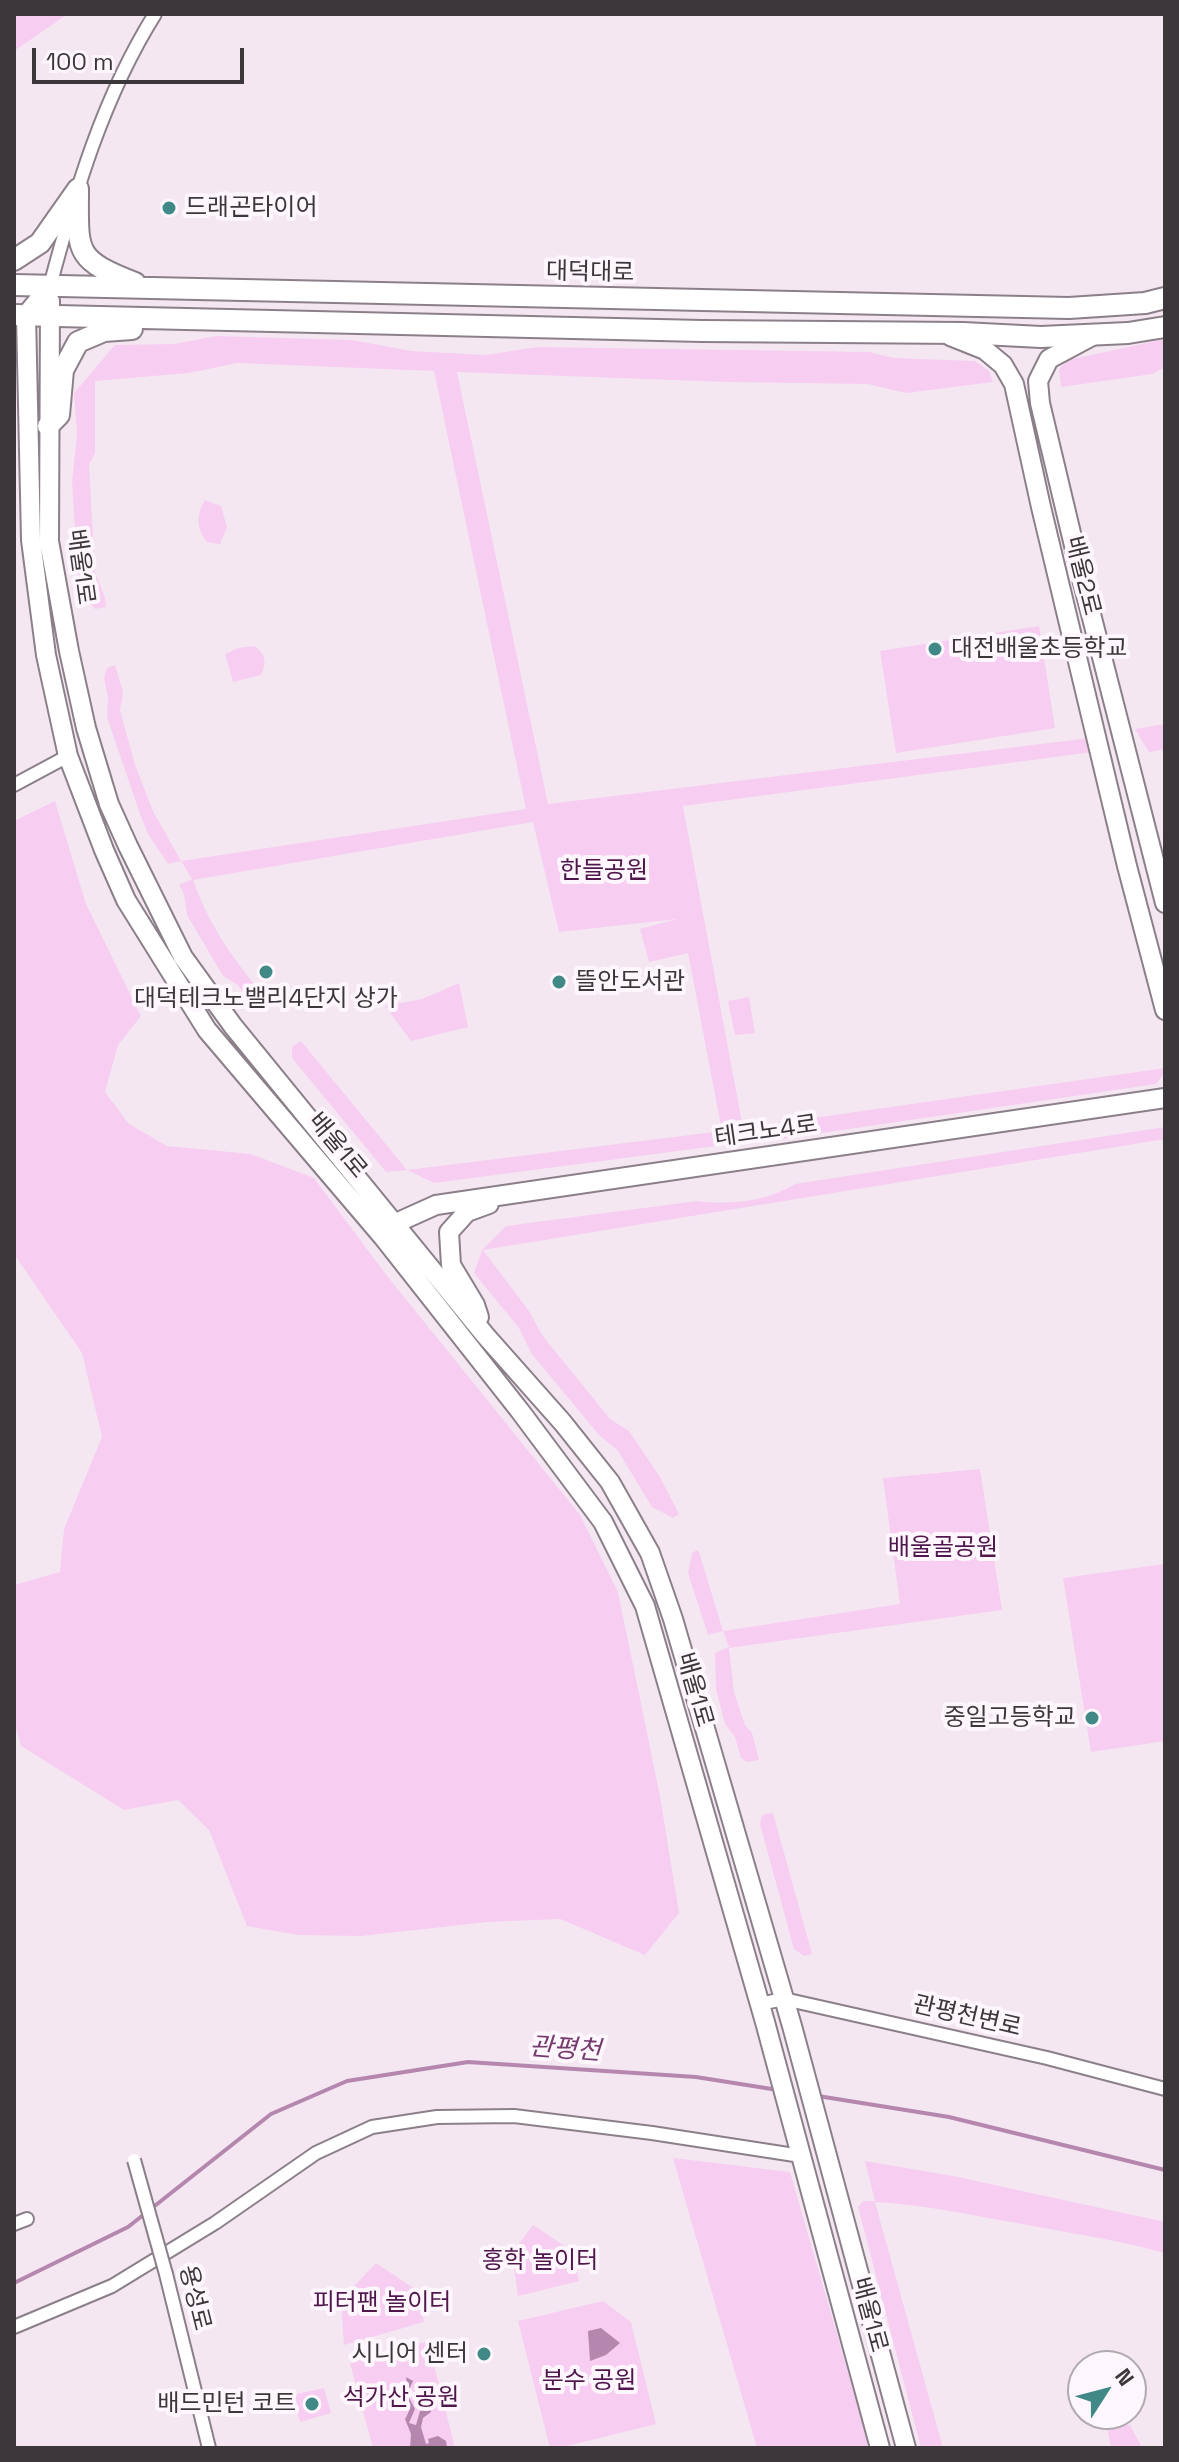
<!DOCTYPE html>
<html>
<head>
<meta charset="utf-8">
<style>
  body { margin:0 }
  #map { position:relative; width:1179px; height:2462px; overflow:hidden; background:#f4e7f2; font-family:"Space Grotesk",sans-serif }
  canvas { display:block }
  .frame { position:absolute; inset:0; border:16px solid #3c373b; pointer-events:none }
  .north { position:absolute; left:1067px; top:2350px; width:80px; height:80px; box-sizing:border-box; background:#fef6fd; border:2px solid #b0aaaf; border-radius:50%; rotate:54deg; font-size:22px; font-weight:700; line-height:32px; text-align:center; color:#3c373b }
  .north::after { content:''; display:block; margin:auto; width:28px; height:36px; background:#418987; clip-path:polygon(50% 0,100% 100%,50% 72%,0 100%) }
  .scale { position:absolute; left:32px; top:48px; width:212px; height:36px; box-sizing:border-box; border:4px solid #3c373b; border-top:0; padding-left:10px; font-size:24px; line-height:28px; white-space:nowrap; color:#3c373b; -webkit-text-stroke:6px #fef6fd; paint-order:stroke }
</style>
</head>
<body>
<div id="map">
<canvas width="1179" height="2462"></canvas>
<div class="frame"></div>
<div class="north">N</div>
<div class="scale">100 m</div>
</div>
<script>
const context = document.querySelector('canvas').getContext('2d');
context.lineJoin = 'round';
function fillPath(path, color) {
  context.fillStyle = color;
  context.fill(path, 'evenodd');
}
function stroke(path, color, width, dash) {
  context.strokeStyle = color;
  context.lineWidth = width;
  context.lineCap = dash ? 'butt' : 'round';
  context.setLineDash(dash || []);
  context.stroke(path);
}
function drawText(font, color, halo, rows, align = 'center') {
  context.font = font + ' "Space Grotesk","Noto Sans KR",sans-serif';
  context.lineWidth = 8;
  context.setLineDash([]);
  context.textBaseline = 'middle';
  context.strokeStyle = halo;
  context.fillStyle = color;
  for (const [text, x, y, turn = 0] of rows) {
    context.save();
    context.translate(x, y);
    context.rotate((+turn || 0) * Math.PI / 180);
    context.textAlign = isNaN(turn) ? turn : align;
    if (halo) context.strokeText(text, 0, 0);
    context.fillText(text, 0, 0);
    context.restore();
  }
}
const green = new Path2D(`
  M14,14H68L14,51Z
  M216,336L352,340L411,351L486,355L537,347L869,352L894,358L975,361L989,371L993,382L906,393L868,384L727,382L457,372L548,804L1090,738L1093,752L683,806L743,1128L1165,1068V1072L1156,1084L747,1144L743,1129L723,1132L724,1145L434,1183L407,1170L386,1172L292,1058V1047L301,1041L407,1170L722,1131L688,953L649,962L640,929L677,919L559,932L533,822L193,880C210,928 235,961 267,1000L258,1006H251L238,985L223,976L187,915L184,894L179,885L192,879L181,861L168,864L148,834L140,814L107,717L108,697L104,678L107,668L115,665L123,692L120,710L135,765L153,811L181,861L526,809L434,371L237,363L189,373L95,381V453L89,465L95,572L105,598L106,607L95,609L90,603L88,593L78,576L72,482L77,435L74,393L115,345L175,344Z
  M1165,339V367L1152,374L1061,387L1059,369L1068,360Z
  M205,500L221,506L227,527L220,544L207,542C196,528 196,515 205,500Z
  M1039,626L1055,728L896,753L880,651Z
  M254,646C266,653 267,663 261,675L233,682L225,654L238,648Z
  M1165,724V749L1149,752L1135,729Z
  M55,801L86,904L141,1016L118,1045L105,1092L129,1124L167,1146L251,1154L314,1178L384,1272L580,1515L618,1592L660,1796L679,1913L645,1955L560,1919L488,1922L361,1936L298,1935L247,1926L209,1830L178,1800L124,1810L21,1746L14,1720V1585L60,1572L64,1529L102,1437L82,1353L14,1254V821Z
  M459,983L468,1027L411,1041L385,1006L422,999Z
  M749,997L755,1033L735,1035L728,1001Z
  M1165,1127V1139L483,1250L529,1311L542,1335L610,1419L629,1431L660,1477L679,1514L673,1518L652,1507L618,1451L599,1435L531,1353L519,1328L474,1273L482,1250L506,1226L697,1201C730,1205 766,1202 795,1184Z
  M980,1469L1002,1610L729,1648L734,1692L745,1725L752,1733L759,1760L747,1762L741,1758L735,1737L725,1724L716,1689L715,1653L729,1647L723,1631L708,1635L688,1573L692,1553L697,1550L699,1552L723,1631L900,1604L883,1478Z
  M1165,1564V1741L1091,1752L1063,1578Z
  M773,1813L812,1954L804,1956L794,1949L760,1824L762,1815Z
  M673,2158L790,2172L867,2438V2448H757Z
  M865,2161L953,2176L1165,2222V2253C1121,2241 1077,2234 1033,2226C981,2217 928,2205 875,2202L943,2448H921L858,2207L863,2201H875Z
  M533,2225L572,2251L579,2281L518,2296L512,2253Z
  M376,2263L415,2289L424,2322L344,2345L341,2300Z
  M603,2301L631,2322L656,2424L559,2448H550L518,2321Z
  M428,2341L455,2448H373L350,2363Z
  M324,2388L331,2413L300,2422L292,2395Z
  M1106,2422L1130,2425L1142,2448H1111Z`);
const water = new Path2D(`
  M601,2328L620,2343L606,2355L590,2361L588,2331Z
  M406,2377L413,2381L407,2394L415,2409L409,2423L416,2425L420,2411L424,2410V2406L419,2403L420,2395L430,2403L431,2412L423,2418L421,2427L426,2444L429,2443L428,2439L438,2436L446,2441L447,2448H410L411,2434L405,2419C412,2407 411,2404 403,2393L407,2384Z`);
const stream = new Path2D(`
  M818,2096L949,2117L1165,2170
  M14,2283L128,2227L271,2114L347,2081L468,2062L696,2077L778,2090`);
const minor = new Path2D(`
  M50,286C75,192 103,97 155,14
  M14,785L68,756
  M759,2004L784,1999L1047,2058L1165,2089
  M14,2224L27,2219
  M166,2274L209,2448
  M14,2327L112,2286L215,2223L316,2153L372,2127L437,2117L514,2116L652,2133L801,2156`);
const secondary = new Path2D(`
  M50,286L26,315L31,540L46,655L68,756L104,850L126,900L207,1030L383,1237L520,1411L603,1522L645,1606L765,2022L880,2448
  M50,301L49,541L69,651L86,728L109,804L128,846L183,957L233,1026L485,1335L563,1423L610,1482L650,1553L673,1619L792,2026L906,2448
  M1094,335L1049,359L1038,381L1040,403L1081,575L1165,903
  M950,336L985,350L1003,365L1014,384L1041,507L1127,866L1165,1010
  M390,1229L396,1223L436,1205L1165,1098
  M479,1317L475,1305L451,1265L449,1232L467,1212L489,1204`);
const primary = new Path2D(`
  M78,189C78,252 73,259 135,283
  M14,260L40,243L78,189
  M14,285L1069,308L1145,303L1165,298
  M14,315L702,331L963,333L1041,337L1128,333L1165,327
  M48,426L59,415L63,370L78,342L104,331L132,329`);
const minorBridge = new Path2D(`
  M134,2160L166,2274`);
const markers = [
  [169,208,8,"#418987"],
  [935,649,8,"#418987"],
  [266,972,8,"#418987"],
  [559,982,8,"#418987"],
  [1092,1718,8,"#418987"],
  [484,2354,8,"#418987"],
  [312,2404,8,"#418987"]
];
const poiNames = [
  ["드래곤타이어",185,208],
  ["대전배울초등학교",951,649],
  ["뜰안도서관",575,982],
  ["대덕테크노밸리4단지 상가",266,999,"center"],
  ["중일고등학교",1076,1718,"right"],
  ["시니어 센터",468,2354,"right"],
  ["배드민턴 코트",296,2404,"right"]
];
const streetNames = [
  ["대덕대로",590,273,1],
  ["배울1로",80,567,82],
  ["배울2로",1082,576,76],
  ["테크노4로",766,1132,-8],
  ["배울1로",337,1146,50],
  ["배울1로",694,1690,74],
  ["관평천변로",967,2017,13],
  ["용성로",194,2298,76],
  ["배울1로",869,2315,75]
];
const parkNames = [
  ["한들공원",604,871],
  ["배울골공원",943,1548],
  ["홍학 놀이터",540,2261],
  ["피터팬 놀이터",382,2303],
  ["분수 공원",589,2381],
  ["석가산 공원",401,2398]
];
const waterNames = [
  ["관평천",565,2050,4]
];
fillPath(green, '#f7cef1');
fillPath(water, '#b587af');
stroke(stream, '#b587af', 4);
stroke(minor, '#8b8089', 16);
stroke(secondary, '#8b8089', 22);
stroke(primary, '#8b8089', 24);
stroke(minor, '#fff', 12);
stroke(secondary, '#fff', 18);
stroke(primary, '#fff', 20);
stroke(minorBridge, '#8b8089', 16, []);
stroke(minorBridge, '#fff', 12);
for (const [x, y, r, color] of markers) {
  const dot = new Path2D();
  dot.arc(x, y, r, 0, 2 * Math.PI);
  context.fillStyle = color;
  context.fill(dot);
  stroke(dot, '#fef6fd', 3);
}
drawText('24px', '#3c373b', '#fef6fd', poiNames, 'left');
drawText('24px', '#3c373b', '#fef6fd', streetNames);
drawText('24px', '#4f174b', '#fef6fd', parkNames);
drawText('italic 26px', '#753b6f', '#fef6fd', waterNames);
</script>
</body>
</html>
